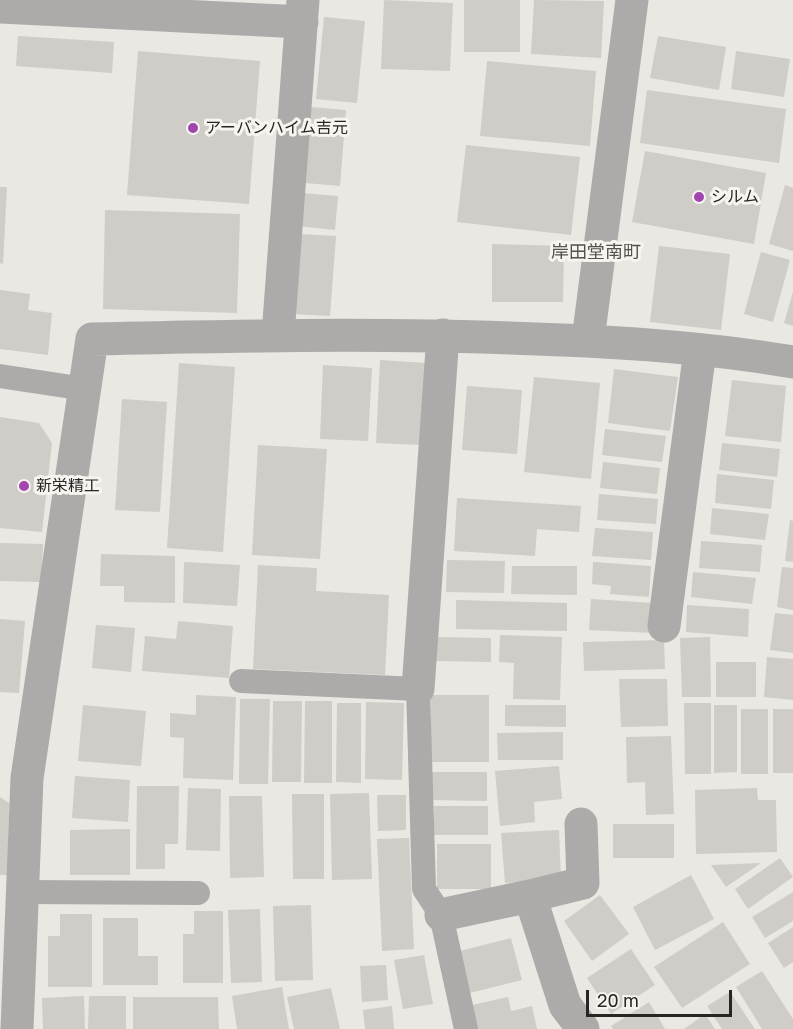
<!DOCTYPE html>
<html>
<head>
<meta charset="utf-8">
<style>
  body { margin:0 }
  #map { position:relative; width:793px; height:1029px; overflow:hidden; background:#eae8e3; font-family:"Golos Text",sans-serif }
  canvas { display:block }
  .scale { position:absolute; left:586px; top:990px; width:146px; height:27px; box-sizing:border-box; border:3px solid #272624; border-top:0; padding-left:8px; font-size:18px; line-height:21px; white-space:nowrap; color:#272624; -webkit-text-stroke:4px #f7f5f0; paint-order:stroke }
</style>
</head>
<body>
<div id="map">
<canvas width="793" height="1029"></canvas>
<div class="scale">20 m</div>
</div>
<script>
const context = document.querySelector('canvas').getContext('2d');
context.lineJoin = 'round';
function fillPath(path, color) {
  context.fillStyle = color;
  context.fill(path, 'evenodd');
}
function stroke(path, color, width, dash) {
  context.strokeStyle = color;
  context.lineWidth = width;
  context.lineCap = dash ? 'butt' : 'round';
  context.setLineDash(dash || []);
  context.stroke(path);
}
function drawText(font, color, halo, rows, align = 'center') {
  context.font = font + ' "Golos Text","Noto Sans JP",sans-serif';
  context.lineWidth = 6;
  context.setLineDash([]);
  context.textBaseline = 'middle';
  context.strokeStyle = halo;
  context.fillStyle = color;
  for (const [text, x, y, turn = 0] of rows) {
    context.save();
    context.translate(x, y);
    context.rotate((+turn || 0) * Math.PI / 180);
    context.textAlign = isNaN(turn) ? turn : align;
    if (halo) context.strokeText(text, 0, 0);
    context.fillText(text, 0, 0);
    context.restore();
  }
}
const building = new Path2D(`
  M384,0L453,3L450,71L381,69Z
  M464,0H520V52H464Z
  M534,0L604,1L601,58L531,54Z
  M324,17L365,21L357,103L316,99Z
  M18,36L114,42L112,73L16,66Z
  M658,36L726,47L719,90L650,78Z
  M138,51L260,61L249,204L127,195Z
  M736,51L790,59L784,97L731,89Z
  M487,61L596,71L590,146L480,136Z
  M647,90L786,109L779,163L640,143Z
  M311,107L346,110L340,186L305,183Z
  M466,145L580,157L571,235L457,222Z
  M645,151L766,173L754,244L632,222Z
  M785,185L793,188V251L769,244Z
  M0,187H7L3,264L0,263Z
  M301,193L338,196L335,230L298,226Z
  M105,210L240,214L237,313L103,309Z
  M299,234L336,236L330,316L293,314Z
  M492,244L564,246L563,302H492Z
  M659,246L730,254L721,330L650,322Z
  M761,252L790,260L773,322L744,314Z
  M0,290L30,294L28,310L52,313L48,355L0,349Z
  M793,292V326L784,323Z
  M380,360L426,363L421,445L376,443Z
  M179,363L235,367L223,552L167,548Z
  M323,365L372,368L368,441L320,439Z
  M614,369L678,377L670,431L608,423Z
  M534,377L600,383L591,479L524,472Z
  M732,380L786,386L781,442L725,436Z
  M467,386L522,390L517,454L462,450Z
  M122,399L167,402L160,512L115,510Z
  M0,417L39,423L52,443L42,532L0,528Z
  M605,429L666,436L662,462L602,455Z
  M722,443L780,449L777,477L719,470Z
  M258,445L327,449L320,559L252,555Z
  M603,462L660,468L657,494L600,488Z
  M717,474L774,480L771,509L715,503Z
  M599,494L658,499L656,524L597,520Z
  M457,498L581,506L579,532L537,529L535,556L454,551Z
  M712,508L769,514L765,540L710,534Z
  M790,520L793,521V562L785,561Z
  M595,528L653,532L651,560L592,556Z
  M701,541L762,545L760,572L699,568Z
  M0,543L43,544L41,582L0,581Z
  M101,554L175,556V603L124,602V586H100Z
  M447,560L505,561L504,593L446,592Z
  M184,562L240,565L237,606L183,603Z
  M593,562L651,566L649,597L610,594L611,586L592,584Z
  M258,565L317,568L316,591L389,595L385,675L253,669Z
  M512,566H577V595L511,594Z
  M782,567L793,568V610L777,607Z
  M693,572L756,578L752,604L691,597Z
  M591,599L654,603L653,633L589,630Z
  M456,600L567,603V631L456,629Z
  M687,605L749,609L748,637L686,632Z
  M775,613L793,615V653L770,650Z
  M0,619L25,621L19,693L0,692Z
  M178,621L233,626L229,678L142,671L145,636L176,639Z
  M96,625L135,628L131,672L92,668Z
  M500,635L562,637L560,700L513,699L514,663L499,662Z
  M436,637L491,638V662L435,661Z
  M710,637L711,697H682L680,638Z
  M664,640L665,669L584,671L583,642Z
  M767,657L793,659V700L764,697Z
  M716,662H756V697H716Z
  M619,679H667L668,726L621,727Z
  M196,695L236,697L233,780L183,778L184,738L170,737V713L196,715Z
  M431,695H489V762H431Z
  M240,699H270L268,784H239Z
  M273,701H302L301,782H272Z
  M305,701H332V783H304Z
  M366,702L404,703L402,780L365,779Z
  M337,703H361V783L336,782Z
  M684,703H711V774H685Z
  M83,705L146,711L141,766L78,761Z
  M505,705H566V727L505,726Z
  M714,705H737V772L714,773Z
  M741,709H768V774H741Z
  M773,709H793V773H773Z
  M563,732V760H498L497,733Z
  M671,736L674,814L646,815L645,782L627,783L626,737Z
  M559,766L562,799L534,802L535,822L500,826L495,771Z
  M431,772H487V801L431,800Z
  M75,776L130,780L128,822L72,818Z
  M137,786H179L178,844H165V869H136Z
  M188,788L221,789L220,851L186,850Z
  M757,788L758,800H776L777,852L696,854L695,790Z
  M369,793L372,879L332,880L330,794Z
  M292,794H324V879H293Z
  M377,795H406V830L378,831Z
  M229,796H262L264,877L230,878Z
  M0,797L9,803L8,875H0Z
  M434,806H488V835H434Z
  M613,824H674V858H613Z
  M130,829V875H70V830Z
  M559,830L561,879L505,883L501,833Z
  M409,838L414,949L382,951L377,839Z
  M437,844H491V889H437Z
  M780,858L793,877L748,909L735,889Z
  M761,863L726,887L711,865Z
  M691,875L714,919L655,950L633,907Z
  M793,892V921L765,938L752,917Z
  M600,895L629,934L592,961L564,921Z
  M311,905L313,980L275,981L273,906Z
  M260,909L262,982L231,983L228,910Z
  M194,911H223V983H183V934H194Z
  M60,914H92V987H48V936H60Z
  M103,918H138V956H158V985H103Z
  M723,922L750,964L682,1008L654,967Z
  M793,927V962L784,968L768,943Z
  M511,938L522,980L466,994L456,952Z
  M631,949L655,985L611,1014L587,978Z
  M424,955L433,1004L403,1009L394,960Z
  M386,965L388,1000L362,1002L360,966Z
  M762,971L793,1019V1029H762L736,987Z
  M282,987L289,1029H237L232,996Z
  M331,988L340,1029H294L287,997Z
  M730,992L755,1029H722L707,1006Z
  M84,996L85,1029H43L42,998Z
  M89,996H126V1029H88Z
  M133,997H218L219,1029H133Z
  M508,997L511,1011L532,1006L537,1029H478L472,1005Z
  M649,1002L665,1029H613L611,1026Z
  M392,1006L394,1029H365L363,1010Z
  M705,1014L715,1029H684Z`);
const service = new Path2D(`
  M0,376L85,389
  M241,681L418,689L424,889L441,915L466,1029
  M22,892L198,893`);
const minor = new Path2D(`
  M0,7L302,22
  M278,335L303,0
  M588,340L632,0
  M664,626L700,350
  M418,689L443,335
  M530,896L583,883L581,824
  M441,915L530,896L565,1005L583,1029
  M17,1029L27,778L92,339C231,336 370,333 509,338C604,341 699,346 793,362`);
const markers = [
  [193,128,6,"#a145af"],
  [699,197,6,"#a145af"],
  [24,486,6,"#a145af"]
];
const poiNames = [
  ["アーバンハイム吉元",205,128],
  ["シルム",711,197],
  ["新栄精工",36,486]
];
const neighbourhoodNames = [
  ["岸田堂南町",596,252]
];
fillPath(building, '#d0ccc8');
stroke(service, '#adabaa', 24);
stroke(minor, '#adabaa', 33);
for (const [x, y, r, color] of markers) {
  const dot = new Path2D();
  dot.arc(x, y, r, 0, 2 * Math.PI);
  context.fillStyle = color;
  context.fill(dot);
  stroke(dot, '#f7f5f0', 2);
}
drawText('16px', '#272624', '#f7f5f0', poiNames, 'left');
drawText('18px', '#53524e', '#f7f5f0', neighbourhoodNames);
</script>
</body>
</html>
